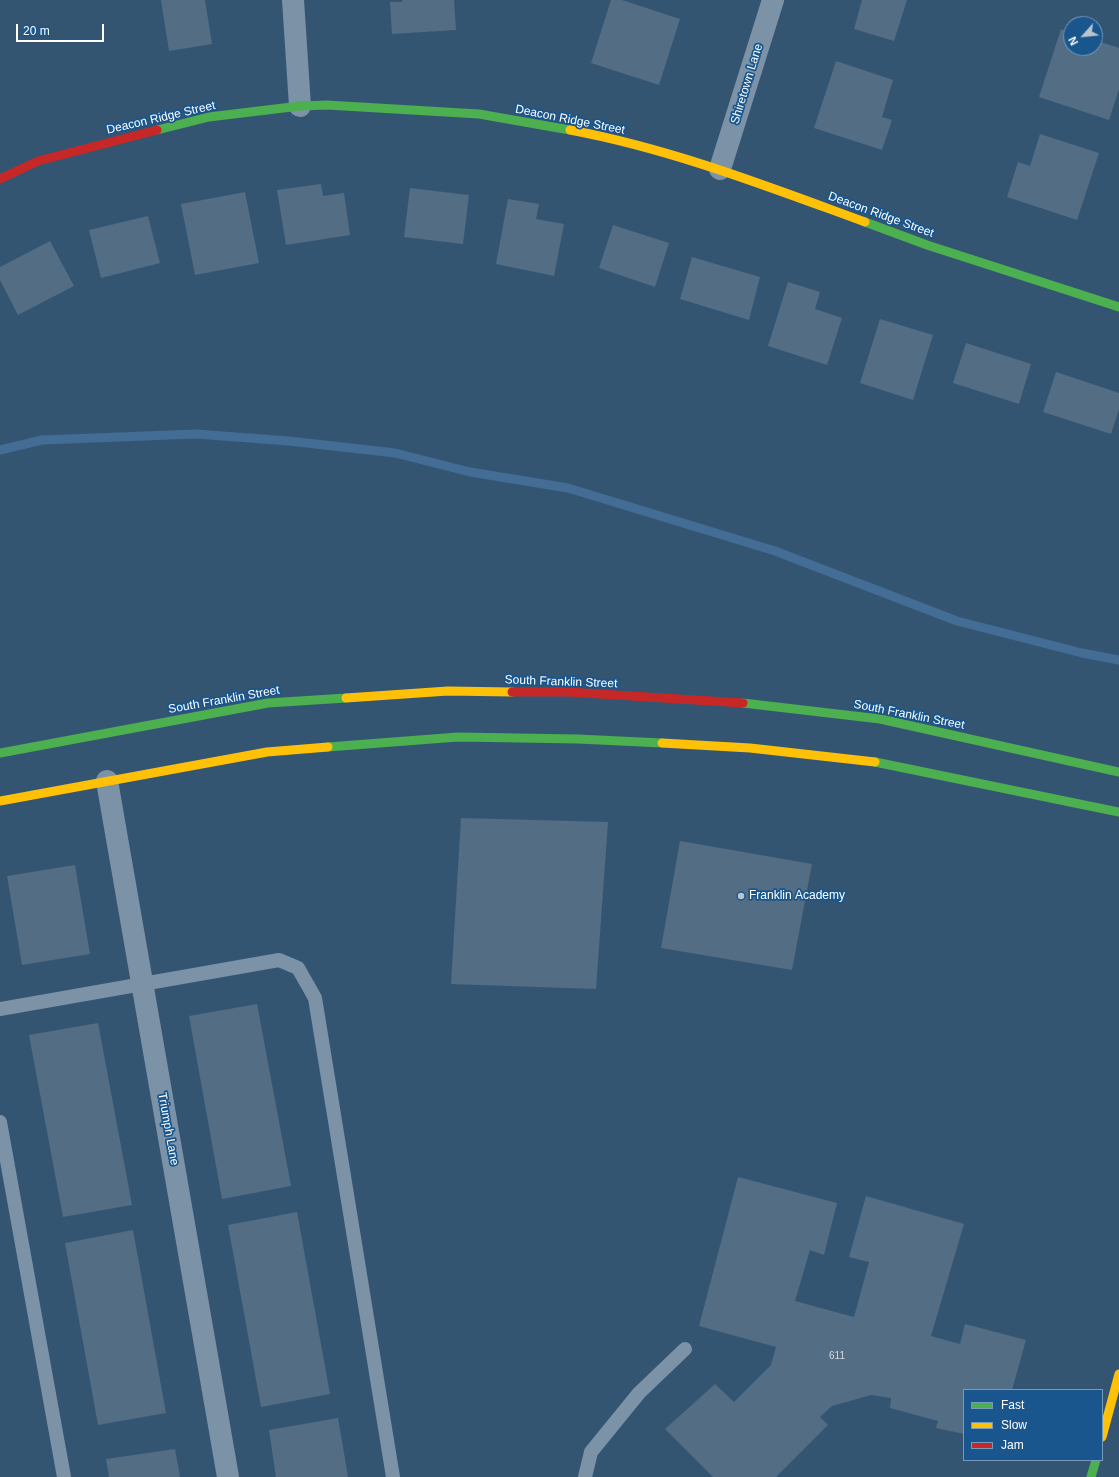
<!DOCTYPE html>
<html>
<head>
<meta charset="utf-8">
<style>
  body { margin:0 }
  #map { position:relative; width:1119px; height:1477px; overflow:hidden; background:#345572; font-family:Helvetica,sans-serif }
  canvas { display:block }
  .legend { position:absolute; left:963px; top:1389px; width:140px; height:72px; box-sizing:border-box; background:#19568d; border:1px solid #759abb; margin:0; padding:5px 7px; list-style:none; font-size:12px; color:#fff }
  .legend li { display:flex; align-items:center; gap:8px; height:20px }
  .legend b { width:20px; border:1px solid #759abb }
  .north { position:absolute; left:1063px; top:16px; width:40px; height:40px; box-sizing:border-box; background:#19568d; border:1px solid #759abb; border-radius:50%; rotate:243deg; font-size:11px; font-weight:700; line-height:16px; text-align:center; color:#fff }
  .north::after { content:''; display:block; margin:auto; width:14px; height:18px; background:#b8c4ce; clip-path:polygon(50% 0,100% 100%,50% 72%,0 100%) }
  .scale { position:absolute; left:16px; top:24px; width:88px; height:18px; box-sizing:border-box; border:2px solid #fff; border-top:0; padding-left:5px; font-size:12px; line-height:14px; white-space:nowrap; color:#fff; -webkit-text-stroke:3px #19568d; paint-order:stroke }
</style>
</head>
<body>
<div id="map">
<canvas width="1119" height="1477"></canvas>
<ul class="legend">
<li><b style="height:5px;background:#4caf50"></b>Fast</li>
<li><b style="height:5px;background:#ffc107"></b>Slow</li>
<li><b style="height:5px;background:#c62828"></b>Jam</li>
</ul>
<div class="north">N</div>
<div class="scale">20 m</div>
</div>
<script>
const context = document.querySelector('canvas').getContext('2d');
context.lineJoin = 'round';
function stroke(path, color, width, dash) {
  context.strokeStyle = color;
  context.lineWidth = width;
  context.lineCap = dash ? 'butt' : 'round';
  context.setLineDash(dash || []);
  context.stroke(path);
}
function fillPath(path, color) {
  context.fillStyle = color;
  context.fill(path, 'evenodd');
}
function drawText(font, color, halo, rows, align = 'center') {
  context.font = font + ' Helvetica,sans-serif';
  context.lineWidth = 3.5;
  context.setLineDash([]);
  context.textBaseline = 'middle';
  context.strokeStyle = halo;
  context.fillStyle = color;
  for (const [text, x, y, turn = 0] of rows) {
    context.save();
    context.translate(x, y);
    context.rotate((+turn || 0) * Math.PI / 180);
    context.textAlign = isNaN(turn) ? turn : align;
    if (halo) context.strokeText(text, 0, 0);
    context.fillText(text, 0, 0);
    context.restore();
  }
}
const stream = new Path2D(`
  M0,450L42,440L196,434L289,441L395,453L470,472L568,488L775,551L957,621L1082,653L1119,660`);
const building = new Path2D(`
  M161,0H205L212,44L169,51Z
  M402,0H454L456,30L392,34L390,2H402Z
  M611,0H622L680,19L659,85L591,63Z
  M862,0H907L894,41L854,29Z
  M1061,29L1071,32V48H1095V40L1119,48V89L1109,120L1039,97Z
  M836,61L893,80L882,117L892,120L882,150L814,128Z
  M1040,134L1099,153L1077,220L1007,197L1018,162L1030,166Z
  M321,184L323,196L344,193L350,235L286,245L277,190Z
  M410,188L469,195L463,244L404,237Z
  M245,192L259,263L195,275L181,204Z
  M508,199L539,204L536,219L564,224L554,276L496,264Z
  M148,216L160,263L101,278L89,230Z
  M613,225L669,243L655,287L599,268Z
  M50,241L74,286L18,315L0,280V267Z
  M692,257L760,277L749,320L680,299Z
  M788,282L820,292L815,309L842,318L827,365L768,346Z
  M880,319L933,335L913,400L860,383Z
  M966,343L1031,364L1019,404L953,383Z
  M1056,372L1119,393V409L1111,434L1043,412Z
  M461,818L608,822L596,989L451,984Z
  M680,841L812,864L792,970L661,948Z
  M75,865L90,954L22,965L7,876Z
  M257,1004L291,1186L222,1199L189,1016Z
  M98,1023L132,1205L63,1217L29,1035Z
  M738,1177L837,1203L824,1255L810,1250L795,1301L854,1317L869,1262L849,1257L866,1196L964,1224L931,1336L960,1344L965,1324L1026,1340L1012,1390H964V1434L936,1428L938,1421L890,1408L891,1398L871,1395L832,1406L820,1417L828,1425L776,1477H713L665,1429L715,1384L734,1402L771,1365L776,1347L699,1326Z
  M297,1212L330,1394L261,1407L228,1225Z
  M133,1230L166,1413L98,1425L65,1243Z
  M338,1418L348,1477H276L269,1430Z
  M175,1449L180,1477H109L106,1459Z`);
const lane = new Path2D(`
  M0,1009L279,960L298,968L315,998L393,1477
  M0,1122L64,1477
  M585,1477L591,1452L639,1393L685,1349`);
const street = new Path2D(`
  M293,0L300,106
  M720,169L773,0
  M107,781L228,1477`);
const fast = new Path2D(`
  M157,130L209,117L300,106L327,105L479,114L570,130
  M865,222L927,245L1119,307
  M743,703L880,719L1119,772
  M328,747L458,737L578,739L662,743
  M0,753L268,703L346,698
  M875,762L1119,812
  M1091,1477L1096,1460`);
const slow = new Path2D(`
  M570,130C672,149 769,187 865,222
  M346,698L448,691L512,692
  M662,743L750,748L875,762
  M0,801L267,752L328,747
  M1102,1437L1119,1374`);
const jam = new Path2D(`
  M0,179L38,161L157,130
  M512,692H568L743,703`);
const markers = [
  [741,896,4,"#b8c4ce"]
];
const numberNames = [
  ["611",837,1356]
];
const streetNames = [
  ["Shiretown Lane",747,84,-73],
  ["Deacon Ridge Street",161,118,-13],
  ["Deacon Ridge Street",570,120,11],
  ["Deacon Ridge Street",881,215,20],
  ["South Franklin Street",561,682,2],
  ["South Franklin Street",224,700,-10],
  ["South Franklin Street",909,715,11],
  ["Triumph Lane",168,1129,80]
];
const poiNames = [
  ["Franklin Academy",749,896]
];
stroke(stream, '#436d94', 9);
fillPath(building, '#526d84');
stroke(lane, '#7b92a7', 14);
stroke(street, '#7b92a7', 22);
stroke(fast, '#4caf50', 9);
stroke(slow, '#ffc107', 9);
stroke(jam, '#c62828', 9);
for (const [x, y, r, color] of markers) {
  const dot = new Path2D();
  dot.arc(x, y, r, 0, 2 * Math.PI);
  context.fillStyle = color;
  context.fill(dot);
  stroke(dot, '#19568d', 1.5);
}
drawText('10px', '#d4dae0', null, numberNames);
drawText('12px', '#fff', '#19568d', streetNames);
drawText('12px', '#fff', '#19568d', poiNames, 'left');
</script>
</body>
</html>
